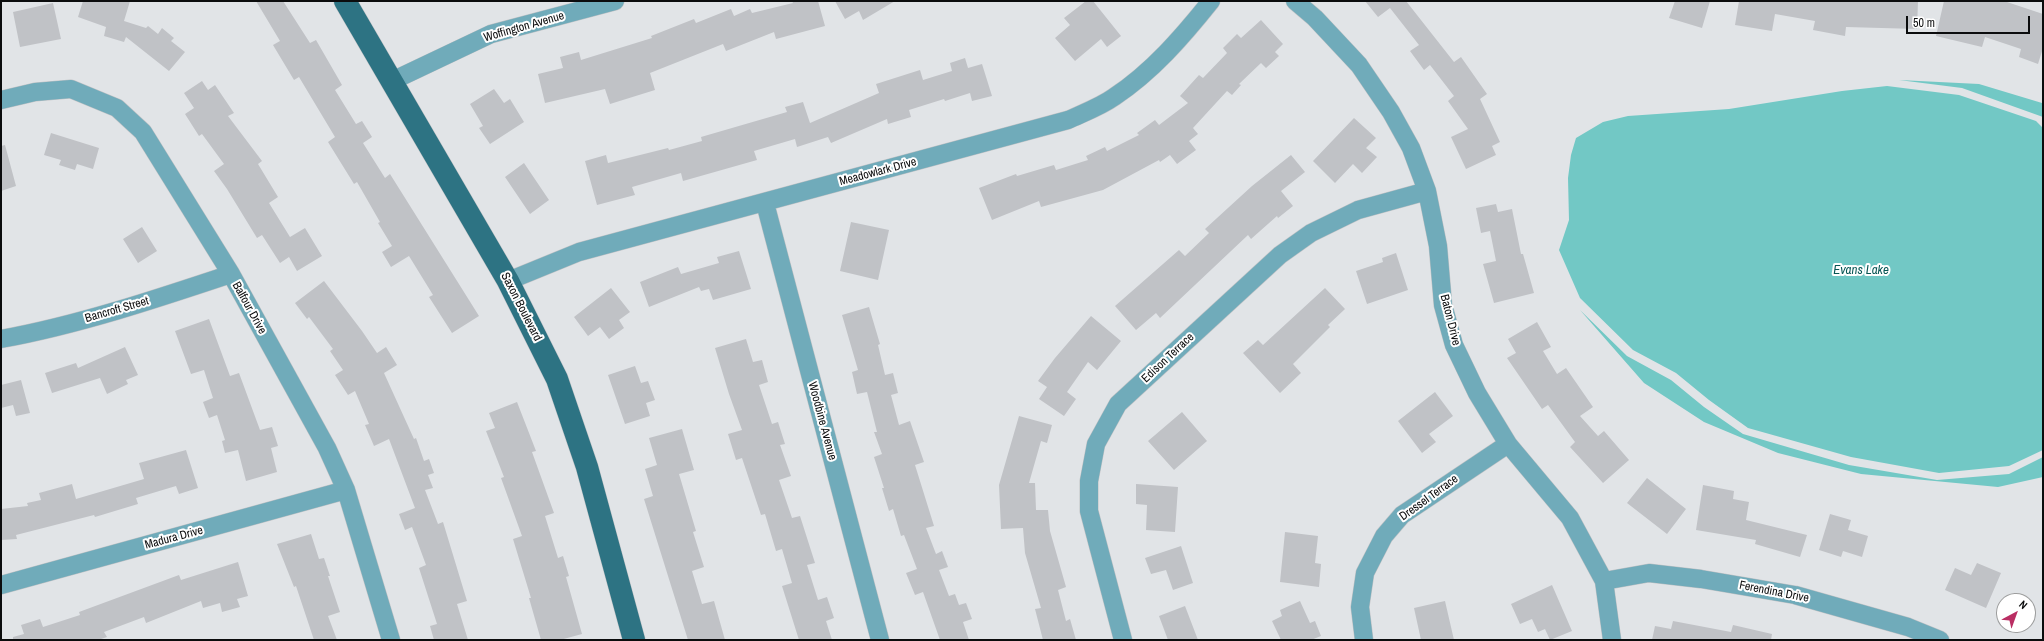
<!DOCTYPE html>
<html>
<head>
<meta charset="utf-8">
<style>
  body { margin:0 }
  #map { position:relative; width:2044px; height:641px; overflow:hidden; background:#e1e4e7; font-family:"Archivo Narrow",sans-serif }
  canvas { display:block }
  .frame { position:absolute; inset:0; border:2px solid #0b0c0d; pointer-events:none }
  .north { position:absolute; left:1996px; top:593px; width:40px; height:40px; box-sizing:border-box; background:#fff; border:1px solid #9d9e9e; border-radius:50%; rotate:41deg; font-size:11px; font-weight:700; line-height:16px; text-align:center; color:#0b0c0d }
  .north::after { content:''; display:block; margin:auto; width:14px; height:18px; background:#ba2e63; clip-path:polygon(50% 0,100% 100%,50% 72%,0 100%) }
  .scale { position:absolute; left:1906px; top:16px; width:124px; height:18px; box-sizing:border-box; border:2px solid #0b0c0d; border-top:0; padding-left:5px; font-size:12px; line-height:14px; white-space:nowrap; color:#0b0c0d; -webkit-text-stroke:3px #fff; paint-order:stroke }
</style>
</head>
<body>
<div id="map">
<canvas width="2044" height="641"></canvas>
<div class="frame"></div>
<div class="north">N</div>
<div class="scale">50 m</div>
</div>
<script>
const context = document.querySelector('canvas').getContext('2d');
context.lineJoin = 'round';
function fillPath(path, color) {
  context.fillStyle = color;
  context.fill(path, 'evenodd');
}
function stroke(path, color, width, dash) {
  context.strokeStyle = color;
  context.lineWidth = width;
  context.lineCap = dash ? 'butt' : 'round';
  context.setLineDash(dash || []);
  context.stroke(path);
}
function drawText(font, color, halo, rows, align = 'center') {
  context.font = font + ' "Archivo Narrow",sans-serif';
  context.lineWidth = 4;
  context.setLineDash([]);
  context.textBaseline = 'middle';
  context.strokeStyle = halo;
  context.fillStyle = color;
  for (const [text, x, y, turn = 0] of rows) {
    context.save();
    context.translate(x, y);
    context.rotate((+turn || 0) * Math.PI / 180);
    context.textAlign = isNaN(turn) ? turn : align;
    if (halo) context.strokeText(text, 0, 0);
    context.fillText(text, 0, 0);
    context.restore();
  }
}
const water = new Path2D(`
  M1899,80L1979,84L2042,103L2043,117L1962,88Z
  M1887,86L1959,95L2036,121L2043,128V450L2009,466L1939,473L1851,457L1748,428L1709,400L1676,373L1633,350L1580,298L1559,250L1569,220L1568,178L1571,155L1576,138L1603,122L1628,116L1729,109L1842,91Z
  M1580,310L1627,356L1671,380L1704,407L1743,434L1849,465L1937,480L2009,474L2043,457V477L1998,487L1861,474L1778,453L1704,422L1644,383Z`);
const building = new Path2D(`
  M83,1H130L124,21L146,28L148,26L158,34L162,28L174,38L171,41L185,52L169,71L126,37L124,42L104,36L106,27L78,17Z
  M256,1H283L310,43L316,40L342,85L335,90L356,124L362,121L372,137L363,143L385,178L390,174L479,316L452,333L429,297L433,295L409,256L391,267L382,252L392,246L378,223L380,222L357,182L354,184L328,142L335,137L299,77L294,80L273,45L280,41Z
  M792,1H818L825,26L776,39L774,32L726,51L723,44L650,73L655,90L610,104L605,89L545,103L538,74L563,68L560,57L579,52L581,60L652,38L651,36L694,19L696,23L731,9L734,16L750,9L752,13L793,3Z
  M835,1H895L863,20L859,11L845,19Z
  M1086,1H1093L1121,36L1107,47L1101,39L1075,61L1055,38L1070,25L1064,18Z
  M1365,1H1406L1454,62L1461,57L1487,94L1480,99L1500,142L1492,146L1496,155L1466,169L1451,137L1468,129L1448,101L1454,96L1430,65L1424,70L1410,51L1419,45L1390,8L1378,17Z
  M1675,1H1710L1702,28L1669,18Z
  M1739,1H1918L1917,29L1846,27L1845,36L1813,30L1815,21L1775,14L1772,31L1735,25Z
  M1944,1H2004L2043,14V48L2038,64L2019,57L2021,49L1985,37L1982,47L1936,36Z
  M53,3L61,39L20,47L13,12Z
  M1261,20L1283,44L1275,52L1279,56L1266,68L1261,63L1239,84L1241,85L1232,95L1227,91L1193,128L1198,134L1189,141L1196,150L1177,164L1170,155L1160,162L1159,160L1103,190L1041,207L1039,201L992,220L979,188L1016,174L1017,176L1054,165L1056,170L1088,160L1086,156L1105,147L1107,151L1139,135L1137,133L1155,120L1159,125L1188,103L1180,96L1199,75L1203,78L1227,53L1223,48L1237,34L1241,38Z
  M965,58L968,68L982,64L992,96L972,101L970,93L945,101L944,99L909,110L911,117L888,124L887,119L831,143L828,137L797,147L795,139L754,151L757,160L683,181L681,173L632,187L635,195L597,205L585,161L606,155L608,163L668,148L669,150L702,141L701,137L787,112L785,107L803,102L810,123L879,93L876,84L920,70L923,80L952,71L950,63Z
  M202,81L208,90L215,85L234,113L228,116L262,161L258,164L278,197L269,203L290,237L305,228L322,256L297,271L289,257L280,263L262,235L257,238L227,189L214,171L224,164L202,134L199,136L185,114L194,108L184,93Z
  M494,89L504,103L510,99L524,122L490,144L479,128L483,126L470,104Z
  M1354,118L1376,138L1366,148L1377,157L1362,173L1353,164L1335,183L1313,161Z
  M51,133L99,148L93,169L77,164L75,170L59,165L61,160L44,155Z
  M5,145L16,186L1,191V146Z
  M1291,155L1305,172L1281,191L1293,206L1278,218L1277,216L1251,239L1248,235L1160,318L1156,313L1136,330L1115,306L1179,250L1185,256L1209,233L1205,229L1252,186Z
  M524,163L549,200L530,214L505,177Z
  M1496,204L1498,212L1512,209L1521,254H1523L1534,293L1494,303L1483,264L1496,261L1490,231L1481,233L1476,208Z
  M851,222L889,230L878,280L840,271Z
  M142,227L157,251L138,263L123,239Z
  M739,251L751,289L713,300L709,289L701,291L699,287L649,307L640,282L678,267L681,274L719,263L717,257Z
  M1396,253L1408,290L1367,304L1356,271L1383,262L1382,258Z
  M324,281L362,331L377,353L386,347L397,365L384,373L414,439L416,438L424,461L429,459L434,473L428,475L433,488L425,490L438,524L443,522L467,601L457,604L468,640H434L430,626L437,624L419,568L426,565L412,527L405,530L399,514L415,508L389,439L374,446L365,425L369,424L355,391L348,395L335,375L343,370L330,351L333,349L309,317L307,319L295,303Z
  M611,288L630,312L619,320L624,328L609,339L600,327L588,336L574,317Z
  M1325,288L1345,309L1328,325L1330,327L1293,364L1301,373L1280,393L1243,353L1258,340L1263,345Z
  M869,307L880,344L878,345L885,375L893,373L898,393L891,395L899,425L910,421L924,462L915,465L934,526L926,528L936,554L942,551L948,567L939,570L949,596L955,594L959,605L966,603L972,619L963,622L969,640H940L923,592L915,595L906,573L917,569L904,535L901,536L893,509L889,511L882,488H884L874,457L882,454L874,432H877L867,392L857,394L852,372L858,370L842,315Z
  M1091,316L1121,341L1097,370L1088,362L1067,392L1076,399L1064,416L1039,399L1047,387L1038,381L1055,358Z
  M209,319L230,376L239,373L260,430L272,427L278,446L271,448L277,472L246,481L238,450L225,453L222,441L225,440L217,415L209,418L203,402L213,398L204,370L191,374L175,331Z
  M1537,322L1551,347L1543,351L1557,374L1566,368L1593,407L1580,416L1598,436L1604,431L1629,460L1603,483L1570,447L1575,442L1548,405L1542,409L1507,358L1516,353L1508,339Z
  M746,339L753,362L762,360L768,382L759,385L772,424L778,422L785,444L780,445L791,476L779,480L792,518L800,516L815,563L807,565L818,600L827,597L834,618L826,621L832,640H799L782,586L792,583L782,549L776,551L765,514L761,515L742,458L736,460L728,434L742,430L729,394L715,348Z
  M125,347L138,375L126,380L128,384L107,394L100,378L52,393L45,373L76,363L78,368Z
  M635,366L641,383L648,381L655,400L646,403L650,416L625,424L608,375Z
  M21,380L30,413L16,416L13,405L1,408V385Z
  M1435,392L1453,416L1429,434L1436,442L1422,453L1398,421Z
  M517,402L536,451L532,452L554,513L545,516L558,558L563,556L569,576L566,577L582,634L560,640H541L529,598H531L513,539L522,536L501,478L504,477L486,431L495,428L489,413Z
  M1182,412L1207,441L1174,470L1148,441Z
  M1019,416L1052,425L1047,443L1041,441L1029,483H1035L1036,510H1048L1050,531L1066,587L1058,590L1066,621L1070,619L1076,640H1043L1035,609L1041,608L1025,553L1023,528L1001,529L999,485Z
  M682,429L694,470L679,474L696,531L693,532L704,567L692,571L702,604L714,601L725,640H688L644,499L653,496L645,469L657,465L649,438Z
  M186,450L198,488L179,494L176,486L136,498L138,504L95,517L94,515L16,535L17,539L1,540V509L28,506L27,503L41,500L39,493L72,484L76,499L144,479L139,463Z
  M1647,478L1686,509L1667,534L1627,503Z
  M1136,484L1178,487L1175,532L1146,530L1147,505L1136,504Z
  M1703,485L1734,491L1733,499L1749,502L1746,520L1807,535L1800,557L1755,544L1756,540L1696,530Z
  M1830,514L1851,520L1848,530L1868,536L1862,557L1843,551L1841,557L1819,550Z
  M1285,532L1318,536L1315,563L1321,564L1319,587L1280,582Z
  M311,534L319,559L324,558L330,576H328L340,612L328,616L337,640H314L296,586L294,587L277,544Z
  M1181,546L1193,583L1173,590L1166,570L1151,574L1145,558Z
  M238,562L248,596L237,599L240,607L222,612L220,603L203,608L201,601L146,623L144,617L104,632L107,637L98,640H13V637L24,634L21,625L40,619L43,627L80,615L79,612L179,575L181,580Z
  M1977,563L2001,573L1986,608L1945,590L1955,568L1971,575Z
  M1552,585L1572,631L1550,640L1545,629L1538,632L1532,619L1520,624L1511,604Z
  M1300,601L1310,623L1315,621L1321,636L1311,640H1281L1272,621L1282,616L1280,610Z
  M1445,601L1454,640H1421L1414,608Z
  M1185,606L1198,640H1168L1159,616Z
  M1673,621L1731,632L1733,625L1772,634L1771,640H1652L1655,626L1671,629Z`);
const minor = new Path2D(`
  M1295,1L1315,18L1359,65L1391,112L1411,148L1427,191L1438,246L1443,305L1454,345L1477,393L1508,444L1570,518L1604,581L1612,640
  M392,81L491,34L615,1
  M1,100L35,92L71,89L117,108L143,132L231,274L327,448L346,490L391,640
  M765,203L880,640
  M508,281L579,252L1068,120C1083,113 1100,107 1114,97C1152,72 1183,36 1211,1
  M1,339C78,325 156,299 231,274
  M1604,581L1649,573L1701,579L1795,595L1908,627L1940,640
  M1,585L346,490
  M1123,640L1089,511V481L1096,444L1118,404L1280,255L1311,233L1358,210L1427,191
  M1364,640L1360,607L1365,573L1384,536L1402,515L1508,444`);
const major = new Path2D(`
  M345,1L508,281L557,379L587,467L634,640`);
const streetNames = [
  ["Woffington Avenue",524,27,-16],
  ["Meadowlark Drive",878,172,-15],
  ["Saxon Boulevard",521,307,63],
  ["Balfour Drive",249,308,61],
  ["Bancroft Street",117,310,-16],
  ["Baton Drive",1450,320,76],
  ["Edison Terrace",1168,358,-43],
  ["Woodbine Avenue",822,421,75],
  ["Dressel Terrace",1429,498,-36],
  ["Madura Drive",174,538,-15],
  ["Ferendina Drive",1774,592,11]
];
const waterNames = [
  ["Evans Lake",1861,271]
];
fillPath(water, '#72c8c5');
fillPath(building, '#c0c2c6');
stroke(minor, '#bfc1c4', 19);
stroke(major, '#bfc1c4', 23);
stroke(minor, '#70abba', 18);
stroke(major, '#2d7383', 22);
drawText('12px', '#0b0c0d', '#fff', streetNames);
drawText('italic 13px', '#065654', '#fff', waterNames);
</script>
</body>
</html>
